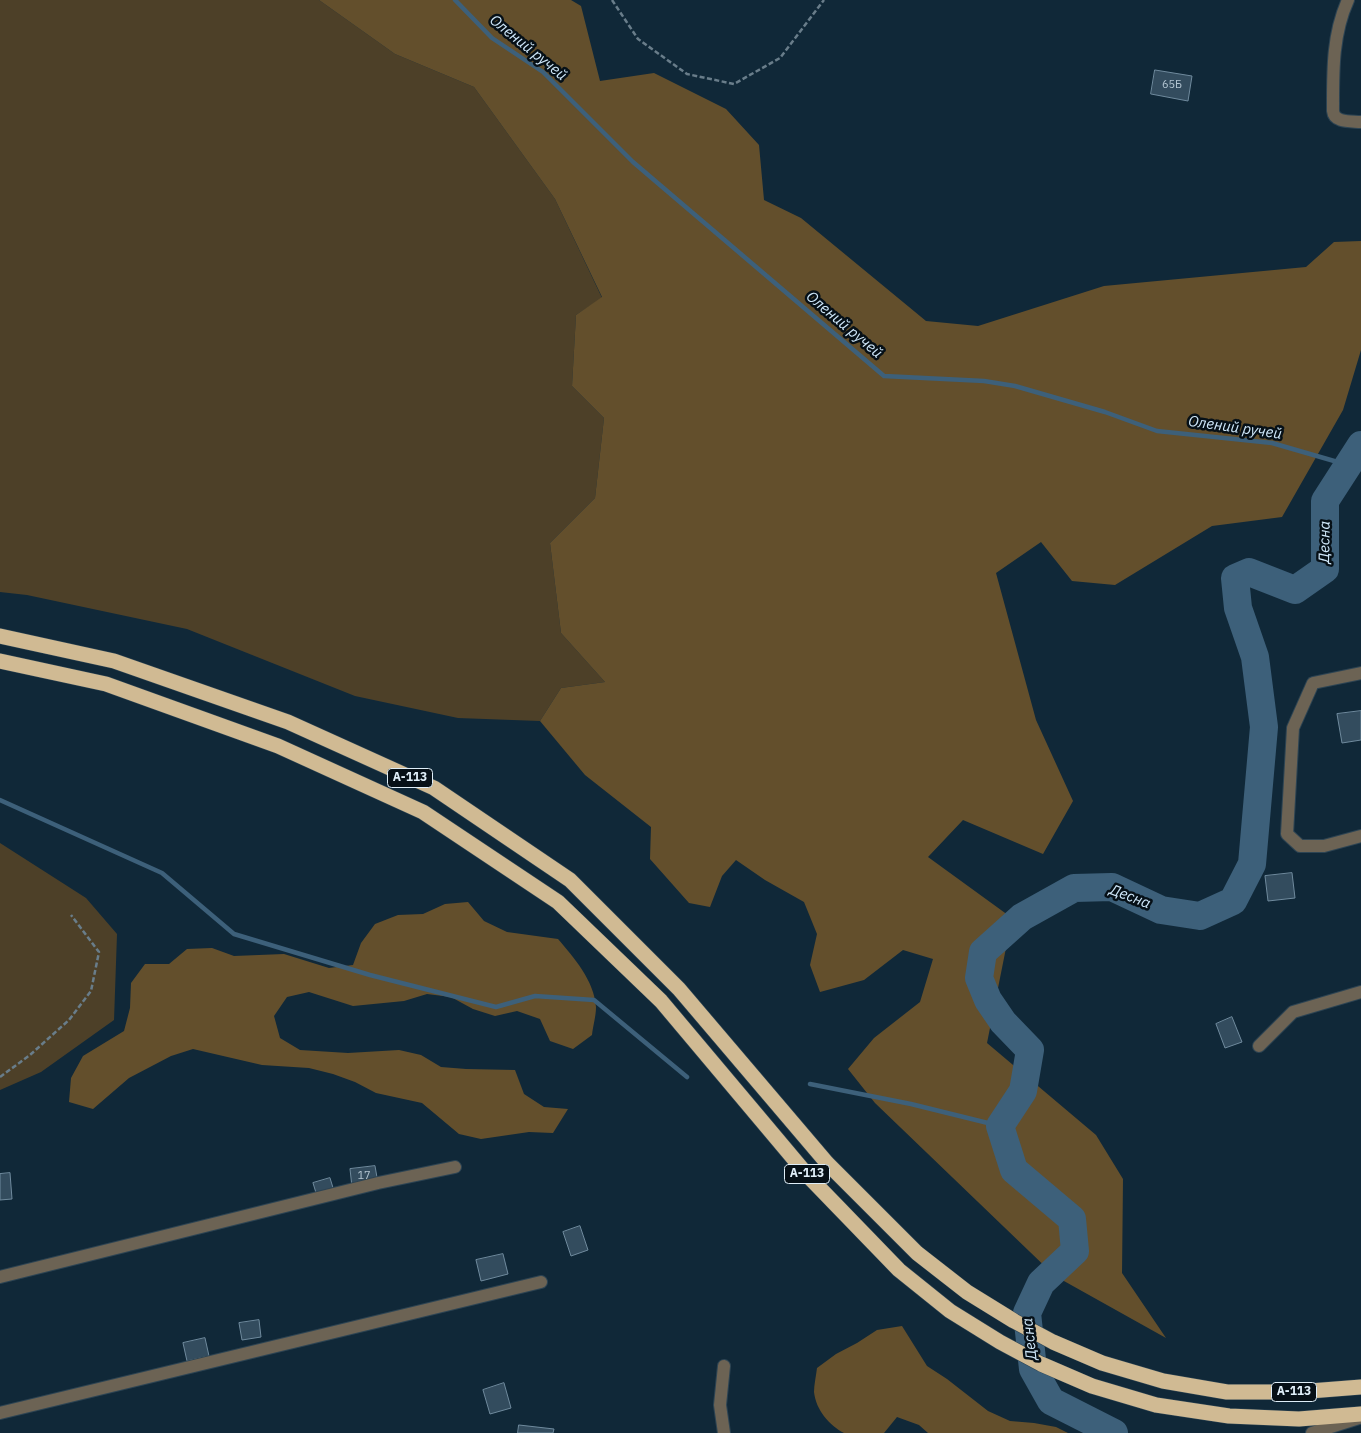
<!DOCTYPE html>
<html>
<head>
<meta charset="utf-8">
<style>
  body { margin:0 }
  canvas { display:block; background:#102838 }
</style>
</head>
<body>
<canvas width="1361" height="1433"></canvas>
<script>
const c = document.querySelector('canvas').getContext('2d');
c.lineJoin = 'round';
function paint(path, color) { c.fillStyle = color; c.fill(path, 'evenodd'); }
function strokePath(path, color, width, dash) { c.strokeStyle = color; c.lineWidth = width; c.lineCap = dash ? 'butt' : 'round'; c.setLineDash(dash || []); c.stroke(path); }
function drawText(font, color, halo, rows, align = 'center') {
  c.font = font + ' "IBM Plex Sans",sans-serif'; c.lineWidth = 5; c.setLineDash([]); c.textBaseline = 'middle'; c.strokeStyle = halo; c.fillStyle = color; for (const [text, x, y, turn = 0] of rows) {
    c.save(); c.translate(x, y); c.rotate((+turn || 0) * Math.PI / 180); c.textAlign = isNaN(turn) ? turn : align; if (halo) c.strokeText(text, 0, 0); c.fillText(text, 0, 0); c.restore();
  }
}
const green = new Path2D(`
  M0,0h319l76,54 79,33 81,112 47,99 -26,17 -4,71 32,32 -9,80 -45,45 11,90 44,49 -44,6 -21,33 -82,-3 -103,-22 -168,-67 -160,-34 -27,-3z
  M0,843l86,55 31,36 -3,86 -73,52 -41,18z`);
const forest = new Path2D(`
  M319,0h252l10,6 19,75 54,-8 72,36 33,36 5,55 37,18 125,103 52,5 126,-40 202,-19 28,-25 27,-1v109l-18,60 -61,107 -70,9 -97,59 -43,-4 -31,-39 -45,31 40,147 37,81 -30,53 -80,-34 -35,37 84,61 -25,125 109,92 27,44 -1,94 44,65 -111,-62 -180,-173 -27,-34 26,-31 46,-36 13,-43 -30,-9 -39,30 -44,12 -10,-27 7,-31 -13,-32 -39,-22 -29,-20 -14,16 -12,31 -21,-4 -39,-44 1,-32 -66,-52 -45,-54 21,-33 44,-6 -44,-49 -11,-90 45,-45 9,-80 -32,-32 4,-71 26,-18 -47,-98 -81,-112 -79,-33z
  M468,902l16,19 23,11 51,7c16,19 36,41 38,68 0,9 -3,19 -4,28l-19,14 -23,-8 -10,-22 -23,-8 -22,5 -22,-7 -22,-12 -24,-3 -23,7 -51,5 -44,-14 -22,5 -13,19 6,22 20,12 48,3 51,-3 22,5 20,12 25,2 49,1 9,24 20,13 24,2 -15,24 -24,-1 -48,7 -22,-5 -37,-31 -46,-10 -21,-11 -22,-8 -24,-6 -47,-3 -69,-16 -22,7 -42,22 -36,31 -24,-7 2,-24 12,-22 41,-25 6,-23 1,-25 14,-19h24l18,-15 25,-1 22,8 50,-2 45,14 24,-3 8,-22 14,-19 23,-9 25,-1 22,-10z
  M902,1326l25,40 20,13 41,32 22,10 24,2 22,4 12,6h-140l-9,-8 -22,-8 -13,16h-40c-15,-8 -28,-23 -30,-41 0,-7 2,-16 3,-24l19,-14 21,-11 20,-13z`);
const stream = new Path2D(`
  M455,0l37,38 51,34 90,90 251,214 100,5 31,5 90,26 52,19 115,12 76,22
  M0,800l162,73 72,61 136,41 126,32 39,-11 59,4 93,77
  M810,1084l101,20 89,22`);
const river = new Path2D(`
  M1114,1433l-63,-32 -18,-32 -6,-56 14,-30 34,-32 -3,-32 -58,-49 -14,-44 23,-35 7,-41 -27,-28 -15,-22 -9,-22 4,-26 39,-35 52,-29 38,-1 49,23 39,6 33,-15 19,-37 12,-137 -9,-70 -17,-49 -3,-30 14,-6 46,18 30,-21v-68l36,-56`);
const building = new Path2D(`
  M1155,70l37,6 -4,25 -37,-7z
  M1361,711v29l-19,3 -5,-29z
  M1292,873l3,25 -27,3 -3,-25z
  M1232,1017l10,25 -17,6 -9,-24z
  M375,1166l3,17 -26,4 -2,-18z
  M10,1173l2,26 -12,1v-26z
  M330,1178l4,13 -17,5 -4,-13z
  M580,1226l8,24 -17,6 -8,-24z
  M503,1254l5,20 -27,7 -5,-21z
  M259,1320l2,17 -19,3 -3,-17z
  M205,1338l4,18 -22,5 -4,-18z
  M504,1383l7,25 -21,6 -7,-24z
  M519,1425l35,4 -1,4h-35z`);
const path = new Path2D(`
  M612,0l26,39 49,35 47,10 46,-26 44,-58
  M0,1077l30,-22 39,-35 22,-29 8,-39 -28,-37`);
const minor = new Path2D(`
  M1348,0c-16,35 -15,73 -15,111 1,12 18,10 28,11
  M1361,673l-48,10 -20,45 -6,106 13,12h24l37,-10
  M1259,1046l34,-34 68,-20
  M0,1277l378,-94 77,-16
  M724,1366l-4,39 4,28
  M0,1413l541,-131
  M1312,1433l47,-15`);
const highway = new Path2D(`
  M0,636l114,25 174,61 146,66 136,92 109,109 148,174 90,90 50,39 47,29 39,21 49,21 61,18 64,11h70l64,-5
  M0,661l106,23 172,62 145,66 135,90 103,99 148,176 90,93 51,41 50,31 41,22 51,22 64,19 73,11 70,3 62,-5`);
const numberNames = [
  ["65Б",1172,85],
  ["17",364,1176]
];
const shields = [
  [410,778,45],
  [807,1174,45],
  [1294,1392,45]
];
const shieldNames = [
  ["А-113",410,778],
  ["А-113",807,1174],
  ["А-113",1294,1392]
];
const waterNames = [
  ["Олений ручей",528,48,39],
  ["Олений ручей",844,325,40],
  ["Олений ручей",1235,428,8],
  ["Десна",1325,542,-89],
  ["Десна",1130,897,21],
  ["Десна",1030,1339,-96]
];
paint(green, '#4d4028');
paint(forest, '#634f2c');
strokePath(stream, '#3d607a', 4.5);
strokePath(river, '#3d607a', 28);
paint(building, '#334c5e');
strokePath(building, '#6f8a9d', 1);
strokePath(minor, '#2d4453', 14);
strokePath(highway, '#2d4453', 16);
strokePath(path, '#697d8a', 2.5, [5, 2.5]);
strokePath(minor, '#6c6354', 12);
strokePath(highway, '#d0ba93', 15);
drawText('11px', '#b4c6d2', null, numberNames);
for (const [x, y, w] of shields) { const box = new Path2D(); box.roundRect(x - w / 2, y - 9.5, w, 19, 4); c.fillStyle = '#061017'; c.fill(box); strokePath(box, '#dfeef8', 1); }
drawText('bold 12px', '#dfeef8', null, shieldNames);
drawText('italic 15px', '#d0e8fa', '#061017', waterNames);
</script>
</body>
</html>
